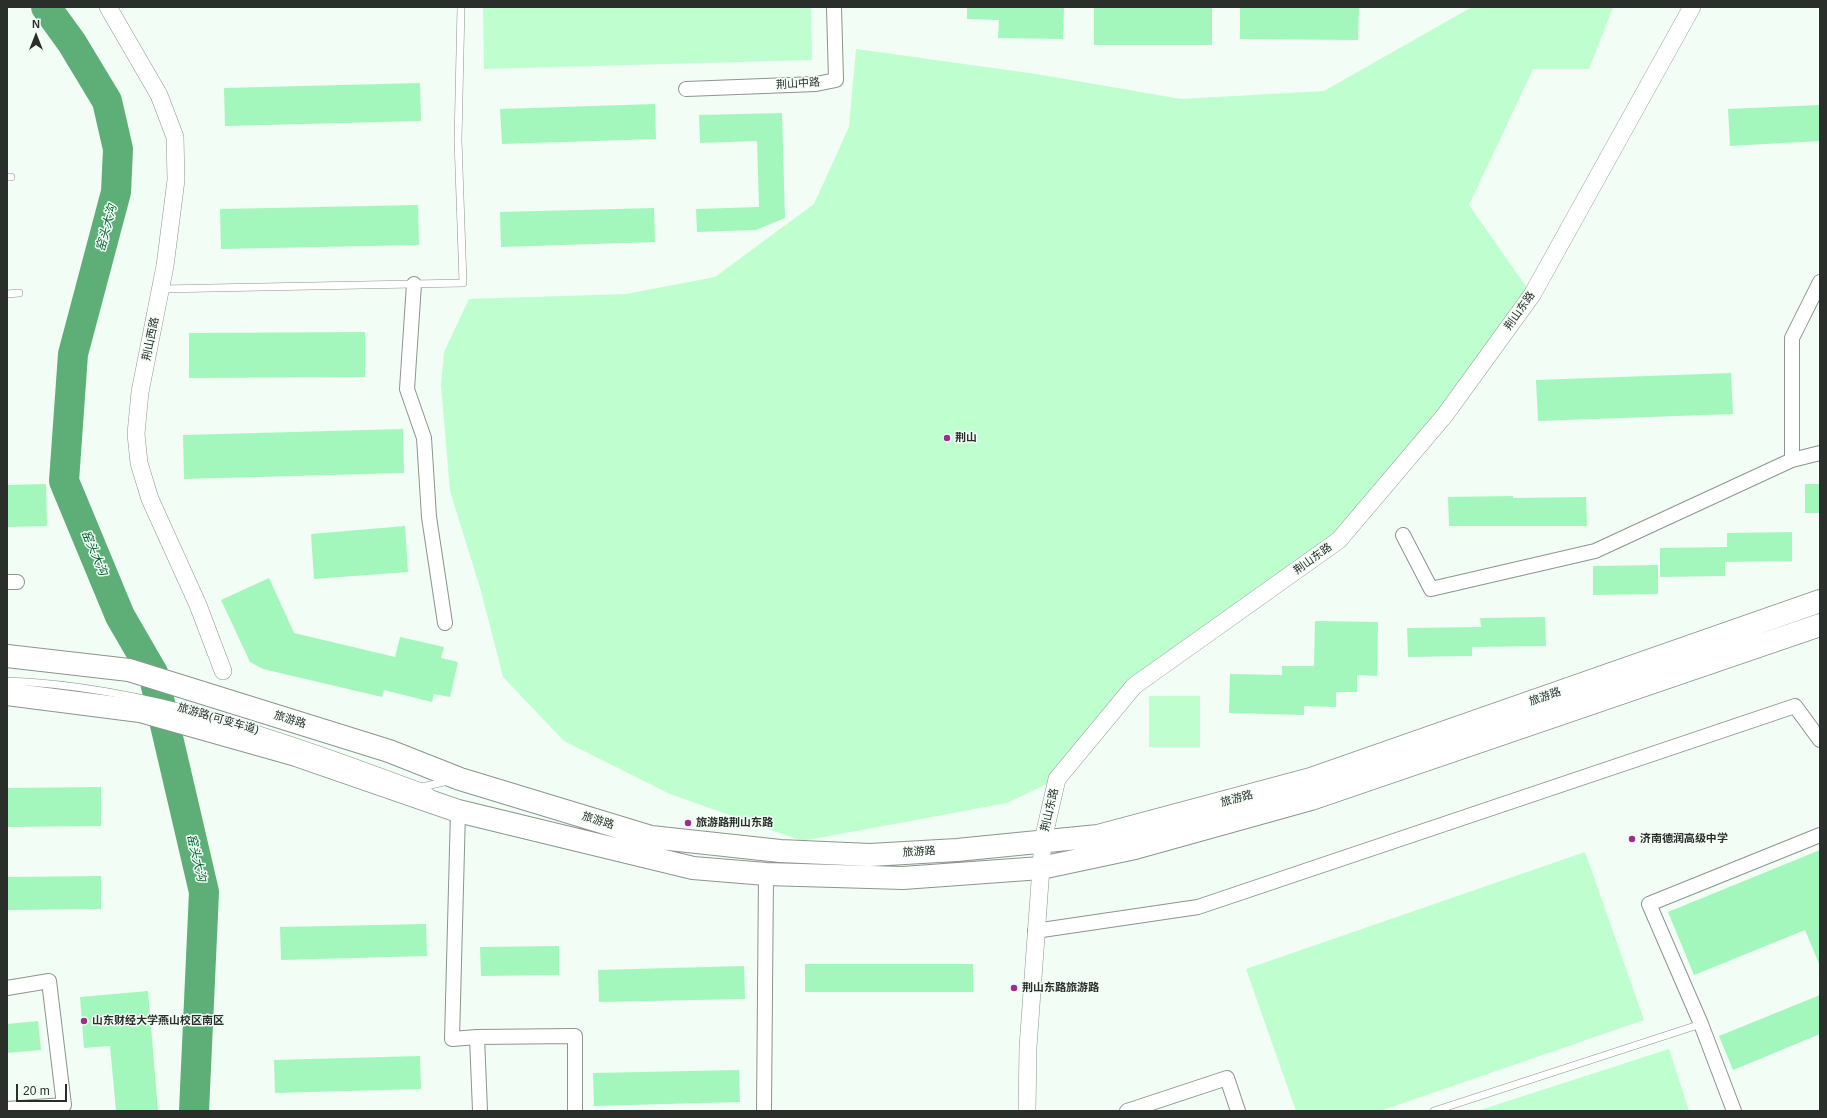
<!DOCTYPE html>
<html>
<head>
<meta charset="utf-8">
<style>
  body { margin:0 }
  #map { position:relative; width:1827px; height:1118px; overflow:hidden; background:#f2fdf5; font-family:Helvetica,sans-serif }
  canvas { display:block }
  .frame { position:absolute; inset:0; border:8px solid #2b2f2c; pointer-events:none }
  .north { position:absolute; left:16px; top:16px; width:40px; height:40px; -webkit-text-stroke:3px #f2fdf5; paint-order:stroke; rotate:0deg; font-size:11px; font-weight:700; line-height:16px; text-align:center; color:#2b2f2c }
  .north::after { content:''; display:block; margin:auto; width:14px; height:18px; background:#2b2f2c; clip-path:polygon(50% 0,100% 100%,50% 72%,0 100%) }
  .scale { position:absolute; left:16px; top:1084px; width:51px; height:18px; box-sizing:border-box; border:2px solid #2b2f2c; border-top:0; padding-left:5px; font-size:12px; line-height:14px; white-space:nowrap; color:#2b2f2c; -webkit-text-stroke:3px #f2fdf5; paint-order:stroke }
</style>
</head>
<body>
<div id="map">
<canvas width="1827" height="1118"></canvas>
<div class="frame"></div>
<div class="north">N</div>
<div class="scale">20 m</div>
</div>
<script>
const c = document.querySelector('canvas').getContext('2d');
c.lineJoin = 'round';
function paint(path, color) { c.fillStyle = color; c.fill(path, 'evenodd'); }
function strokePath(path, color, width, dash) { c.strokeStyle = color; c.lineWidth = width; c.lineCap = dash ? 'butt' : 'round'; c.setLineDash(dash || []); c.stroke(path); }
function drawText(font, color, halo, rows, align = 'center') {
  c.font = font + ' Helvetica,"Noto Sans SC",sans-serif'; c.lineWidth = 3; c.setLineDash([]); c.textBaseline = 'middle'; c.strokeStyle = halo; c.fillStyle = color; for (const [text, x, y, turn = 0] of rows) {
    c.save(); c.translate(x, y); c.rotate((+turn || 0) * Math.PI / 180); c.textAlign = isNaN(turn) ? turn : align; if (halo) c.strokeText(text, 0, 0); c.fillText(text, 0, 0); c.restore();
  }
}
const green = new Path2D(`
  M483,7h328l1,53 -328,9z
  M1472,7h141l-24,62h-56l-64,136 63,90 -193,245 -205,146 -77,93 -50,24 -205,38 -132,-47 -106,-53 -61,-64 -22,-86 -31,-100 -9,-106 3,-33 25,-53 157,-5 89,-17 99,-73 35,-77 7,-78 180,25 145,25 143,-8z
  M1149,696h51v51h-51z
  M1585,852l59,168 -264,91h-84l-50,-142z
  M1669,1049l20,62h-212z`);
const river = new Path2D(`
  M46,7l26,36 35,58 11,48 -2,43 -43,162 -9,127 56,135 33,57 51,219 -10,219`);
const building = new Path2D(`
  M967,7h97l-1,32 -65,-1 1,-18 -32,-1z
  M1094,7h118v38h-118z
  M1240,7h119l-1,33 -118,-1z
  M420,83l1,38 -196,5 -1,-38z
  M655,104l1,35 -154,5 -2,-35z
  M1820,105v36l-90,5 -2,-37z
  M782,113l3,105 -29,12 -59,2 -1,-23 63,-2 -2,-66 -57,2 -1,-28z
  M418,205l1,40 -198,4 -1,-40z
  M654,208l1,34 -154,5 -1,-35z
  M365,332v45l-176,1v-45z
  M1731,373l2,41 -195,7 -2,-41z
  M403,429l1,44 -220,6 -1,-44z
  M46,484l1,42 -40,1v-42z
  M1805,484h15v29h-15z
  M1513,496v2l73,-1 1,29h-138l-1,-29z
  M405,526l3,46 -94,7 -3,-45z
  M1792,532v29l-67,1v14l-65,1v-29l67,-1v-14z
  M1658,565v29l-65,1v-29z
  M269,578l25,55 101,24 5,-20 44,10 -3,11 17,4 -8,35 -16,-3 -2,8 -48,-12 -2,7 -119,-28 -13,-7 -29,-62z
  M1545,617l1,29 -74,1v9l-64,1 -1,-29 74,-1 -1,-9z
  M1315,621l63,1 -1,54 -20,-1v17h-21v15l-32,-1v9l-75,-2 1,-39 52,1v-9h32z
  M101,787v39l-94,1v-39z
  M1820,850v116l-15,-36 -111,45 -26,-63z
  M101,876v33l-94,1v-33z
  M426,924l1,32 -146,4 -1,-33z
  M559,946v29l-78,1 -1,-29z
  M805,964h168v28h-168z
  M744,966l1,33 -146,3 -1,-32z
  M148,991l10,120h-42l-6,-65 -26,2 -4,-51z
  M1820,995v39l-87,36 -14,-34z
  M38,1021l3,29 -34,3v-29z
  M420,1056l1,33 -146,4 -1,-33z
  M739,1070l1,32 -146,4 -1,-33z`);
const service = new Path2D(`
  M7,177h4
  M161,289l302,-6 -5,-143 3,-133
  M7,294l12,-1
  M7,681c142,5 283,57 415,106l8,5
  M422,787l26,-6
  M1434,1111l267,-87`);
const minor = new Path2D(`
  M686,89l130,-5 20,-4 -2,-73
  M414,284l-7,105 17,49 5,79 16,106
  M1792,460v-122l28,-56
  M1403,535l28,54 164,-38 197,-91 28,-7
  M7,582h10
  M458,811l-6,228 25,-2 3,74
  M1035,931l163,-24 597,-201 25,34
  M7,988l42,-7 15,124 -57,4
  M477,1037l98,-1v75
  M764,1111l2,-237
  M1127,1111l100,-33 11,33
  M1734,1111l-33,-87 -52,-120 171,-69`);
const tertiary = new Path2D(`
  M108,7l51,88 16,42 1,43 -11,86 -25,126 -4,42 3,29 11,36 48,106 25,66
  M1027,1111l1,-64 15,-207 14,-61 77,-93 205,-146 106,-125 87,-120 160,-288`);
const primary = new Path2D(`
  M7,656l122,14 260,81 71,28 191,58 129,14 90,4 87,-5 141,-14 213,-57 509,-178
  M7,694l133,17 156,44 162,56 235,57 73,6 137,4 138,-10 94,-20 176,-49 509,-174`);
const markers = [
  [947,438,4,"#9b2f8f"],
  [688,823,4,"#9b2f8f"],
  [1632,839,4,"#9b2f8f"],
  [1014,988,4,"#9b2f8f"],
  [84,1021,4,"#9b2f8f"]
];
const streetNames = [
  ["荆山中路",798,84,-4],
  ["荆山东路",1520,311,-55],
  ["荆山西路",151,339,-78],
  ["荆山东路",1313,559,-36],
  ["旅游路",1545,697,-19],
  ["旅游路(可变车道)",218,719,16],
  ["旅游路",290,720,17],
  ["旅游路",1237,799,-15],
  ["荆山东路",1050,810,-77],
  ["旅游路",598,821,17],
  ["旅游路",919,852,-3]
];
const poiNames = [
  ["荆山",955,438],
  ["旅游路荆山东路",696,823],
  ["济南德润高级中学",1640,839],
  ["荆山东路旅游路",1022,988],
  ["山东财经大学燕山校区南区",92,1021]
];
const waterNames = [
  ["窑头大沟",107,228,-75],
  ["窑头大沟",94,553,67],
  ["窑头大沟",196,858,77]
];
paint(green, '#befecf');
strokePath(river, '#5eae78', 30);
paint(building, '#a4f7bc');
strokePath(service, '#8c958e', 8);
strokePath(minor, '#8c958e', 16);
strokePath(tertiary, '#8c958e', 18);
strokePath(primary, '#8c958e', 24);
strokePath(service, '#fff', 7);
strokePath(minor, '#fff', 14);
strokePath(tertiary, '#fff', 17);
strokePath(primary, '#fff', 22);
for (const [x, y, r, color] of markers) { const dot = new Path2D(); dot.arc(x, y, r, 0, 2 * Math.PI); c.fillStyle = color; c.fill(dot); strokePath(dot, '#f2fdf5', 1.5); }
drawText('11px', '#2b2f2c', '#f2fdf5', streetNames);
drawText('bold 11px', '#2b2f2c', '#f2fdf5', poiNames, 'left');
drawText('italic 12px', '#036734', '#f2fdf5', waterNames);
</script>
</body>
</html>
